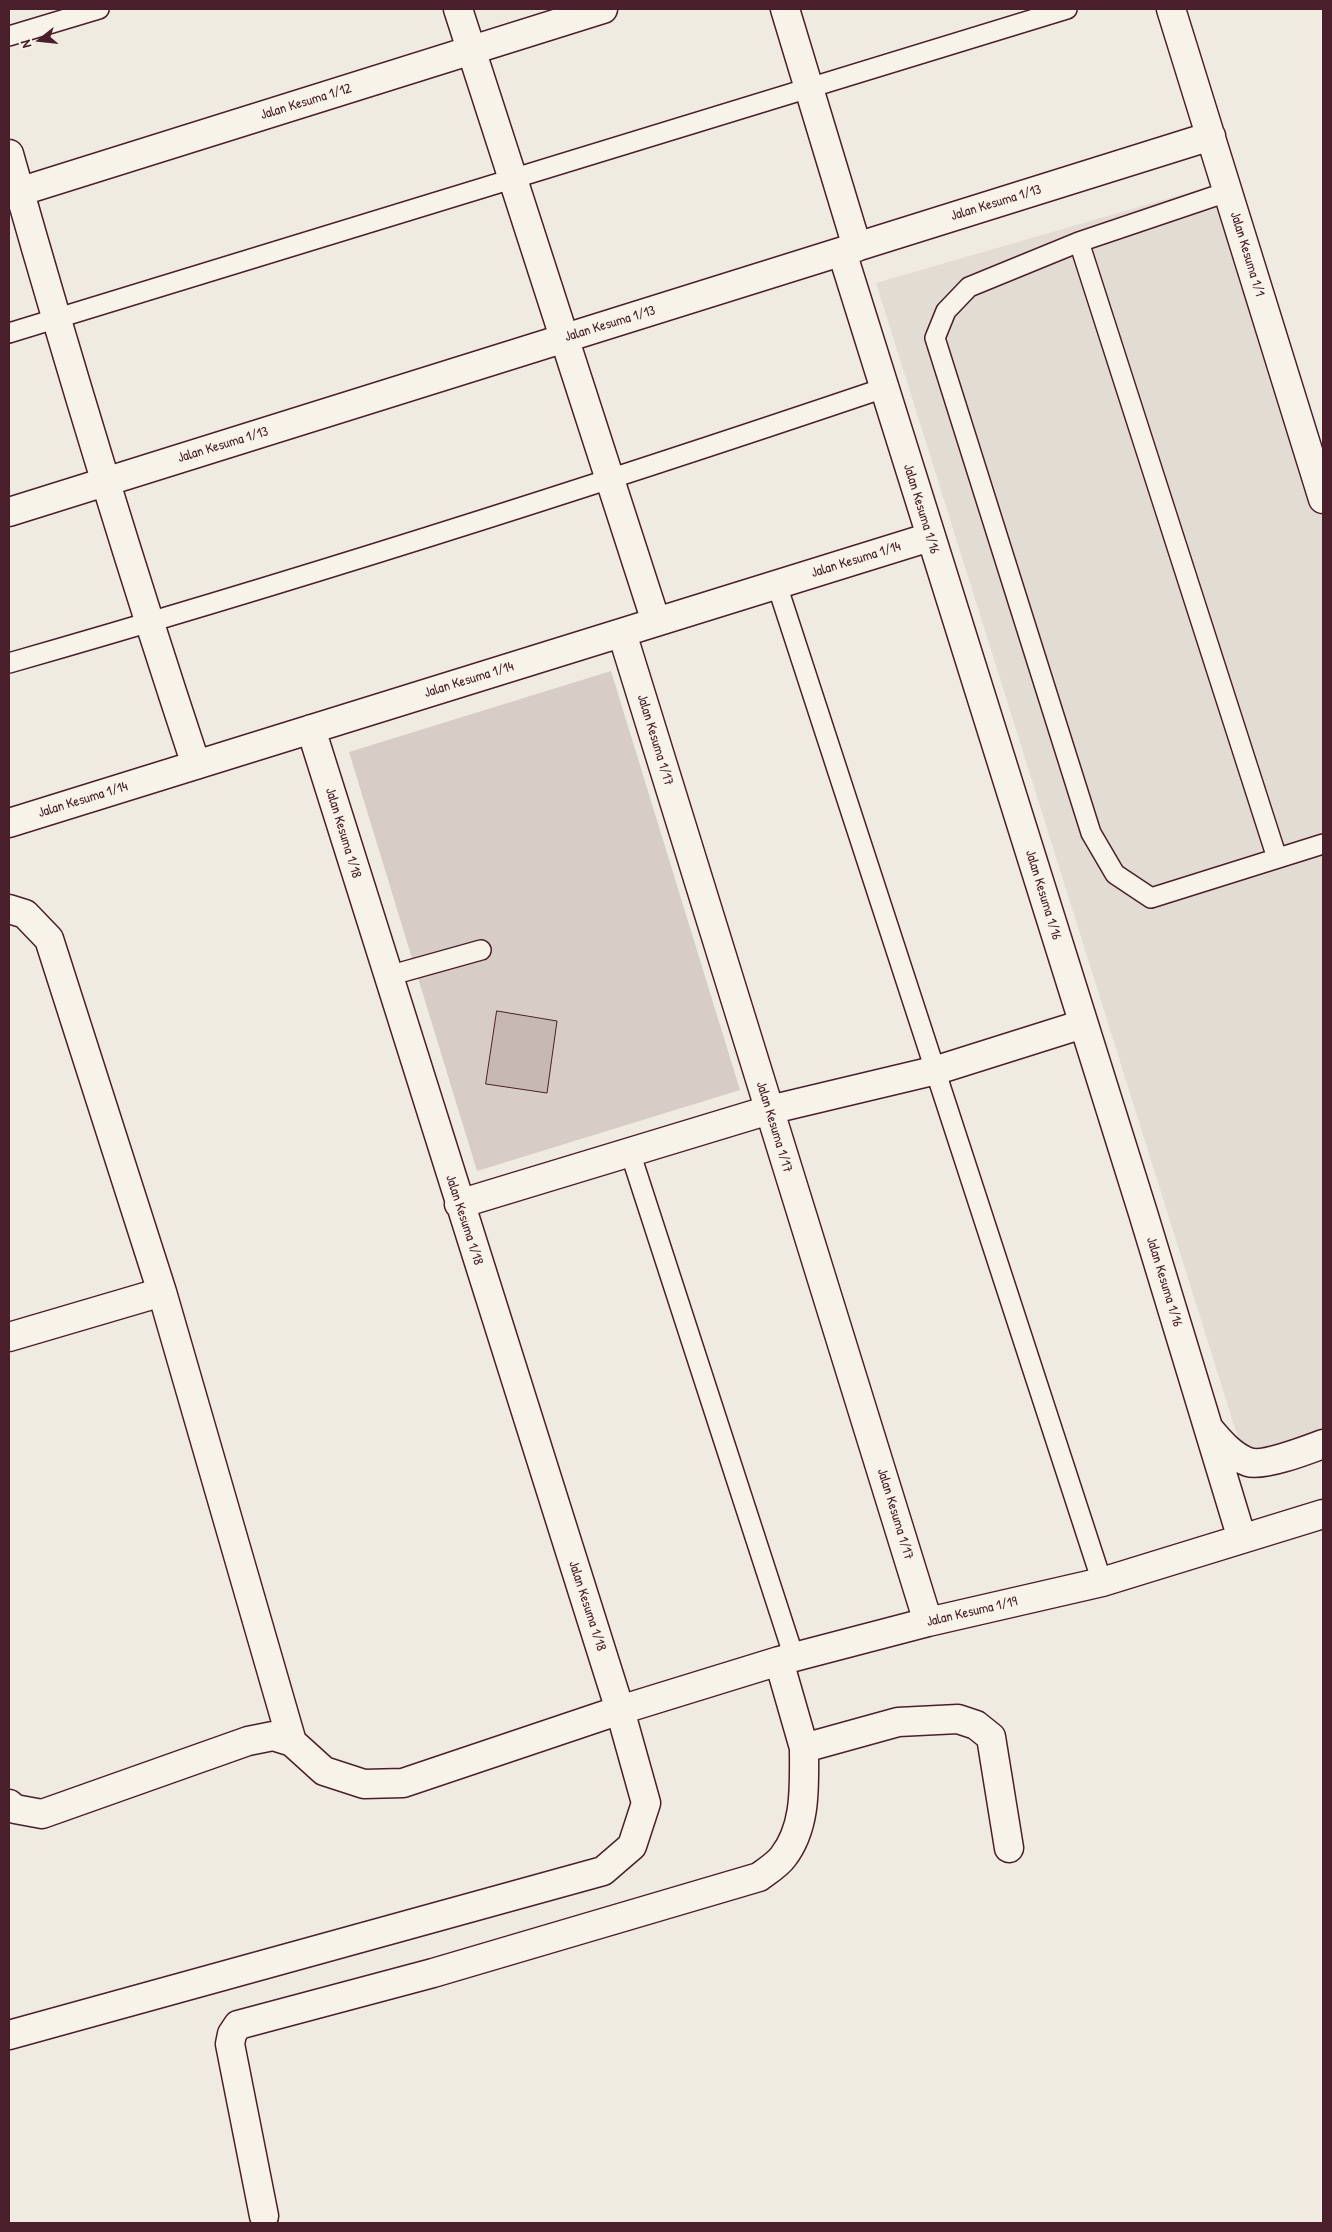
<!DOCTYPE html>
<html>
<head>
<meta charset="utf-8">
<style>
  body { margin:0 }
  #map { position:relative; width:1332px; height:2232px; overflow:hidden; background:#f0ebe0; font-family:"Patrick Hand",sans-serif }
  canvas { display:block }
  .frame { position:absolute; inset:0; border:10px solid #4a1f2b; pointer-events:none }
  .north { position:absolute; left:15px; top:15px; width:50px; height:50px; -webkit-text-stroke:4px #f7f3e8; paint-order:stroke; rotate:254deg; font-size:14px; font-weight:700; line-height:20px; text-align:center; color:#4a1f2b }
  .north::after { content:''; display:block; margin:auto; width:18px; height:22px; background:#4a1f2b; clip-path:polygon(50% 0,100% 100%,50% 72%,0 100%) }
</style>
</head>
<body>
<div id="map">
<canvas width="1332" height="2232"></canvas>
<div class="frame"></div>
<div class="north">N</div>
</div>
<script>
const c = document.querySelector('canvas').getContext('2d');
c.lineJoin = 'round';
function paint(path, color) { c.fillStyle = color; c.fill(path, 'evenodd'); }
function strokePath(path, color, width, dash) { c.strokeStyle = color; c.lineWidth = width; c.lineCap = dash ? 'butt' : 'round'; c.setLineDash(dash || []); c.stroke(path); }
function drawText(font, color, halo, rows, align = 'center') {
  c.font = font + ' "Patrick Hand",sans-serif'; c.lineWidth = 4; c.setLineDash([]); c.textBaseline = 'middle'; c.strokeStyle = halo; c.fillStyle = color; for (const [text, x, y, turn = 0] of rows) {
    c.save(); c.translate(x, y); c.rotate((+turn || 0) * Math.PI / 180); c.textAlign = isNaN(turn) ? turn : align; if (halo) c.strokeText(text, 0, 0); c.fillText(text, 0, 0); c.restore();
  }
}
const built = new Path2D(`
  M1239,178l84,271v984l-79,24 -368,-1174z`);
const green = new Path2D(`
  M611,671l129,419 -263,81 -128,-419z`);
const building = new Path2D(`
  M497,1011l60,10 -10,72 -61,-9z`);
const lane = new Path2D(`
  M9,36l90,-27
  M1227,192l-148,50 -110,45 -23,24 -11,27 156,495 24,41 36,24 172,-54
  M1079,242l198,616
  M9,333l1058,-324
  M777,585l325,997
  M9,663c294,-84 585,-177 875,-275
  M388,976l93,-26
  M630,1152l164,505`);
const street = new Path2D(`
  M458,9l198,613
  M785,9l72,238
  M1171,9l152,490
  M9,154c58,205 120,409 187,611
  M9,195l594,-186
  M842,252l301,961 99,326
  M9,512l1202,-376
  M622,633l306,989
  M9,823l921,-286
  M9,909l16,5 24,25 113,353 130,450
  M459,1204l310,-94 168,-40 146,-46
  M9,1337l153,-45
  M1210,1430c10,12 22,26 38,32 15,5 59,-12 75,-18
  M779,1661l25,87 94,-26 60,-3 18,6 15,12 18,111
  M9,1804l6,5 27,5 206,-73 25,-5 19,6 32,29 40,13 39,-1 217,-73 159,-49 149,-39 174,-40 221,-68
  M9,2035l594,-164 29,-25 14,-43 -26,-93 -309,-981
  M264,2216l-34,-172 2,-10 6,-9 195,-52 326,-96c8,-6 18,-12 24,-20 24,-31 21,-72 21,-109`);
const streetNames = [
  ["Jalan Kesuma 1/12",306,102,-17],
  ["Jalan Kesuma 1/13",996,203,-17],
  ["Jalan Kesuma 1/1",1247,254,73],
  ["Jalan Kesuma 1/13",610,324,-17],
  ["Jalan Kesuma 1/13",223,445,-17],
  ["Jalan Kesuma 1/16",921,509,73],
  ["Jalan Kesuma 1/14",856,560,-17],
  ["Jalan Kesuma 1/14",469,680,-17],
  ["Jalan Kesuma 1/17",655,740,73],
  ["Jalan Kesuma 1/14",83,800,-17],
  ["Jalan Kesuma 1/18",343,833,73],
  ["Jalan Kesuma 1/16",1043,895,73],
  ["Jalan Kesuma 1/17",774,1127,73],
  ["Jalan Kesuma 1/18",464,1220,72],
  ["Jalan Kesuma 1/16",1164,1282,73],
  ["Jalan Kesuma 1/17",895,1514,73],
  ["Jalan Kesuma 1/18",587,1606,72],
  ["Jalan Kesuma 1/19",972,1612,-13]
];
paint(built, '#e3dcd2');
paint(green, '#d8cdc6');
paint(building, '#c6b8b3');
strokePath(building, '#4a1f2b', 1);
strokePath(lane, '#4a1f2b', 22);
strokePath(street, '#4a1f2b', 31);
strokePath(lane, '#f7f3e8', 19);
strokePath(street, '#f7f3e8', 28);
drawText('14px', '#4a1f2b', '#f7f3e8', streetNames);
</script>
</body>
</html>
